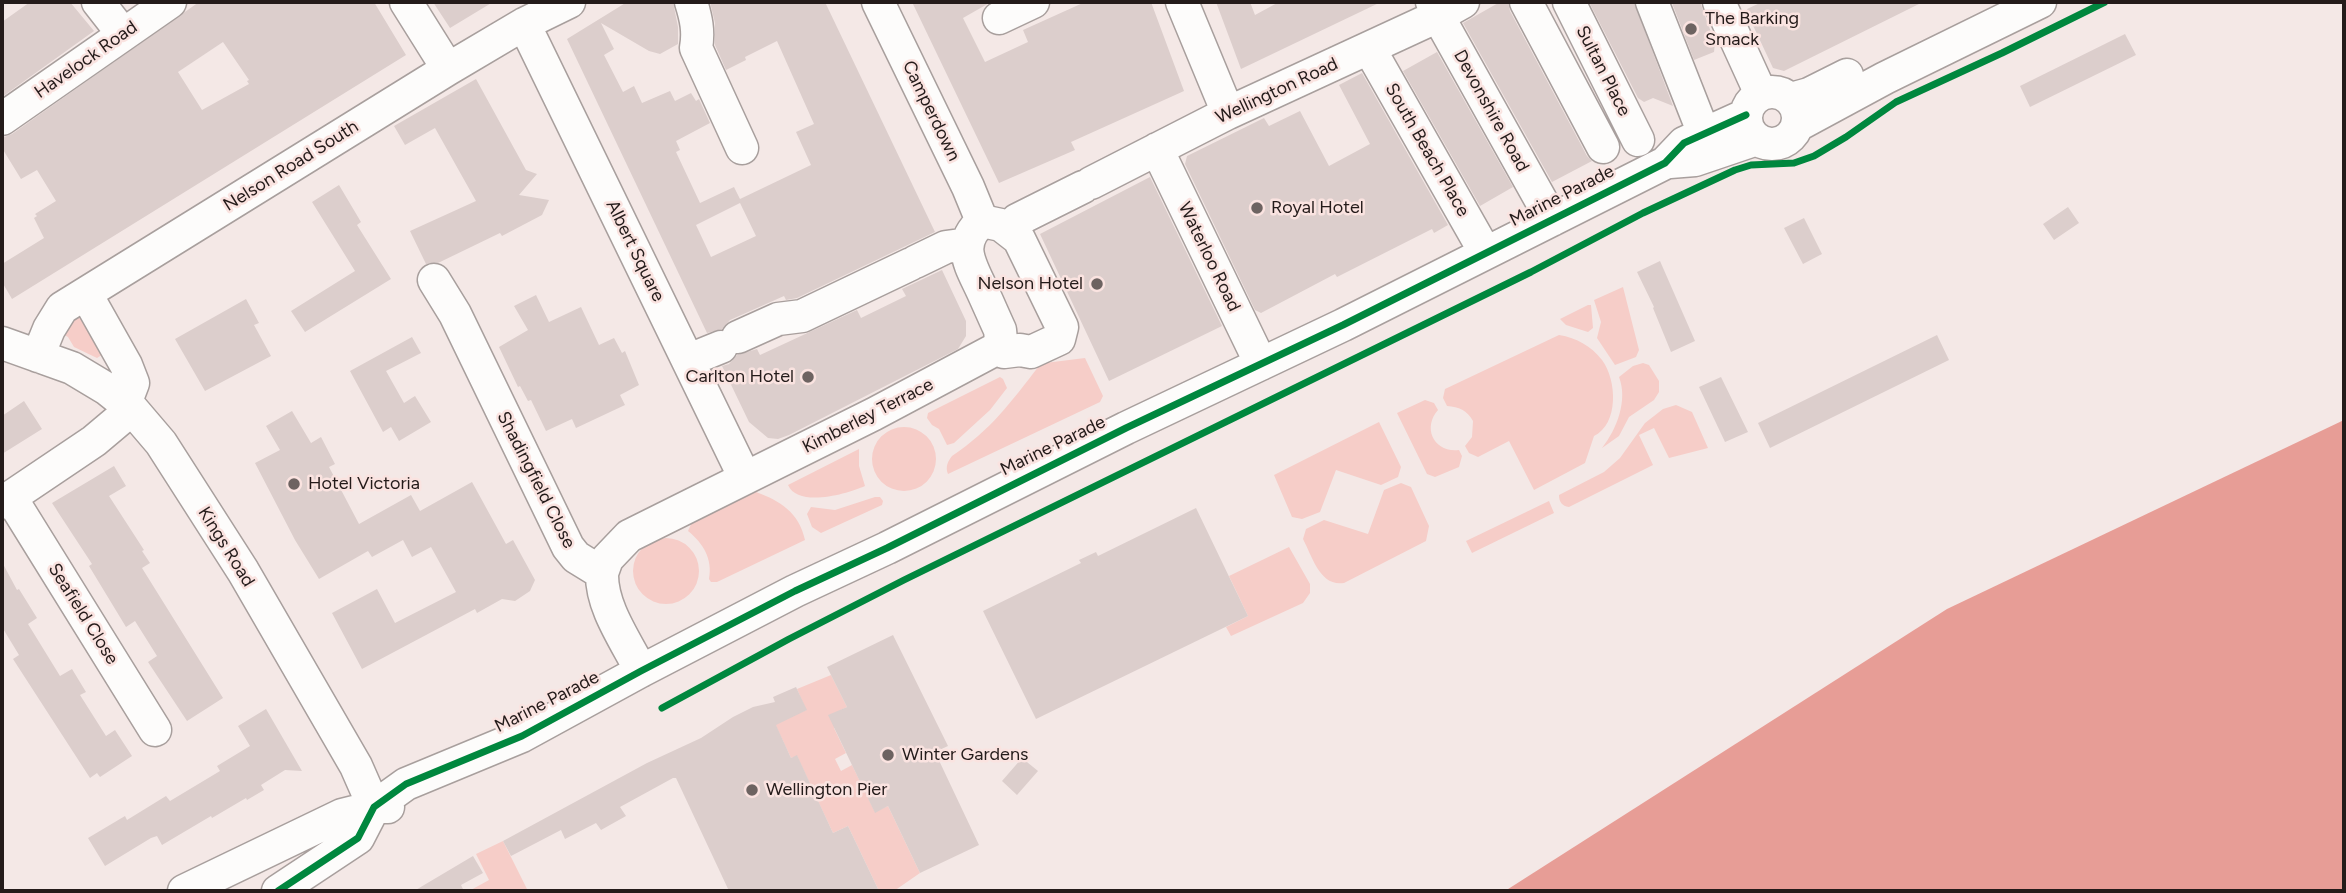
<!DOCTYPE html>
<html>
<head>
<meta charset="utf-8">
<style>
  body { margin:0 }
  #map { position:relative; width:2346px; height:893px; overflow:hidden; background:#f4e8e6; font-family:Figtree,sans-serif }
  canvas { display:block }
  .frame { position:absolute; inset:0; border:4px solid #241b1a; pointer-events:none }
</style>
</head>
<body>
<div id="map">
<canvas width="2346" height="893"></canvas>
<div class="frame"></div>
</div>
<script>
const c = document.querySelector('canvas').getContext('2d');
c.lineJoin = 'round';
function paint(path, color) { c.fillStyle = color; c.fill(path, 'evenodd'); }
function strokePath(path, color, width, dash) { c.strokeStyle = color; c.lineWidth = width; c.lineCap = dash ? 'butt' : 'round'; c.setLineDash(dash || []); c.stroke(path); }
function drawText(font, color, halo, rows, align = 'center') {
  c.font = font + ' Figtree,sans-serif'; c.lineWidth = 5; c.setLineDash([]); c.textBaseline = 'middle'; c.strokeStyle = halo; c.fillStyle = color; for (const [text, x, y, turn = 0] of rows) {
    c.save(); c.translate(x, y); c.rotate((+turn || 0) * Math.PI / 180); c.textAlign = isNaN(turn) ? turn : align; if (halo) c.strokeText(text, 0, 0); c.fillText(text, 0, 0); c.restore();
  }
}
const green = new Path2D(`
  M1623,287l16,63 -3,7 -21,8 -18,-27 4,-16 -7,-22z
  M1588,305h3l2,23 -5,4 -22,-7 -6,-6z
  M80,316l3,2 22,35 -8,5 -23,-11 -6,-10 -5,-3 11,-16z
  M1559,335c18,3 32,11 43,25 15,20 17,64 -8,76l-9,27 -51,27 -25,-49 -31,16 -9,-4 -4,-7 7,-9 1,-16c-6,-11 -14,-14 -26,-15l-4,-8 2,-9z
  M1085,358l18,38 -3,6 -152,72c-3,-7 0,-13 4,-18 40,-27 58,-53 87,-90l6,-3z
  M1643,363l6,2 10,16v11l-5,8 -25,17 -10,19 -17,12c15,-19 26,-48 17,-71l14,-11z
  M1000,377l3,2 4,9 -17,22 -36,33 -7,2 -8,-16 -7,-4 -5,-7 1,-5z
  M1425,400l9,3 4,7c-16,18 -4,43 21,40l3,6 -3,11 -24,10 -8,-3 -30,-61z
  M1676,405l16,7 16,36 -39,10 -15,-30 -15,7 14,30 -84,42c-7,-1 -10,-5 -10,-12l45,-23 16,-14 25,-35 18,-14z
  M1379,422l22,45 -3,10 -17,8 -45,-15 -16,42 -18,7 -10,-2 -18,-42z
  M872 459a32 32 0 1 1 64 0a32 32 0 1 1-64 0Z
  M859,449v17l6,20c-18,8 -67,22 -77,-1z
  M1401,483l10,4 18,39 -3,15 -82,42c-24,4 -32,-27 -41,-44l3,-10 18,-9 44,14 16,-44z
  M756,492c24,9 43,20 49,48l-88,42h-6l-2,-3c4,-20 -6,-36 -21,-48l4,-9z
  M875,497h5l3,4 -1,4 -61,28 -9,-6 -5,-13 4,-7 24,3z
  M1549,501l5,12 -82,40 -6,-12z
  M633 571a33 33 0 1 1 66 0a33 33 0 1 1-66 0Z
  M1289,547l21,37v9l-7,10 -72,33 -5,-9 22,-11 -19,-40z
  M831,675l16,32 -6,3 5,12 -12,6 12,25 -11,6 6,12 11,-6 23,47 13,-6 32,67 -26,18h-15l-31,-65 -15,7 -36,-77 -6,2 -16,-34 31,-14 -9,-21z
  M503,841l25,50h-59l20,-11 -13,-26z`);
const water = new Path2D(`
  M2344,420v471h-839l442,-282z`);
const building = new Path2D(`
  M30,2h40l24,29 -92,66v-75z
  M199,2h175l32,53 -394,244 -10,-17v-18l42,-26 -10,-20 3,-2 -2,-2 21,-13 -19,-31 -16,9 -19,-31v-10l10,-4zM223,42l26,38 -2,1 2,3 -47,26 -24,-38z
  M433,2h60l-43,26z
  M627,2h46l5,25v17l-18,10 -11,-3 -48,-28 13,26 -10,6 19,37 11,-6 8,17 28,-12 5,10 16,-8 5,8 3,-2 11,24 -34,18 4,9 -4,2 24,51 34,-16 6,12 71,-34 -15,-33 18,-8 -37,-83 -32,16 1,3 -20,10 -11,-25v-22l-5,-21h115l110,230 -138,66 -11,2 -2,-4 -54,24 -8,9 -15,4 -140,-294zM740,203l16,33 -45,21 -15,-32z
  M912,2h79l-28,16 22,44 43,-20 -5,-12 62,-28h66l33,89 -113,51 4,8 -76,33z
  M1216,2h34l5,13 24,-13h102l-140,67z
  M1500,2h8l2,9 77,145 5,5 -40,21 -89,-159z
  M1589,2h45l39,104 -20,-8 -9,4 -6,-4z
  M1676,2h24l15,41 -1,9 -20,8 -22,-57z
  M1762,2h161l-139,69 -11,-3 -24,-51 -2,-8z
  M2125,34l11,21 -106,52 -10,-21z
  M1437,52l76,135 -33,19 -77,-135z
  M1362,73l86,152 -14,8 -2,-4 -95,48 -2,-3 -74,39 -6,-3 -70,-146 2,-8 77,-38 5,8 31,-15 29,55 41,-22 -31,-59z
  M476,79l50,91 11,4 -18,21 30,5 -7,15 -40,21 -2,-3 -62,30 -12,1 -16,-33 66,-30 -41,-73 -30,17 -11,-19z
  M1150,177l72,149 -113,55 -69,-147z
  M339,185l22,37 -4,3 34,54 -86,53 -14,-21 64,-40 -43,-69z
  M2068,207l11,16 -25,17 -11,-16z
  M1804,218l18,36 -19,10 -19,-36z
  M1660,261l35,80 -24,11 -18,-44 1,-1 -17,-35z
  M942,270l24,51v15l-8,13 -169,86 -11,4 -10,-1 -19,-16 -27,-56 7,-2 8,-9 20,-6 3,6 97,-45 4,8 45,-22 -4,-7z
  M536,295l13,27 32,-15 18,38 15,-7 8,15 3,-2 14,34 -19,10 5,10 -49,23 -4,-9 -26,12 -15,-31 -3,1 -8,-15 -2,1 -19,-40 29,-17 -14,-24z
  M246,299l13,24 -5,2 17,31 -66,35 -30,-52z
  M1937,335l12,25 -179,88 -12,-25z
  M412,337l9,16 -35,18 18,32 11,-7 16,26 -32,19 -8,-14 -8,5 -33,-61z
  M1721,377l27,55 -23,10 -26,-55z
  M24,401l18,28 -40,25v-38z
  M292,411l19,32 10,-6 14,27 -6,3 30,57 52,-29 9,16 52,-29 34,62 7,-4 22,40 -5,11 -15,10 -13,-2 -25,14 -2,-4 -113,60 -30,-56 45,-24 18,34 61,-31 -25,-45 -19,10 -9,-17 -31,17 -4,-6 -49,28 -24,-39 -40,-77 25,-13 -14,-24z
  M114,466l12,20 -17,10 35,54 -2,1 8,12 -8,5 81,130 -36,23 -39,-59 9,-6 -22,-35 -9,6 -37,-61 3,-2 -40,-61z
  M1196,508l52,108 -212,103 -53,-108 98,-48 -2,-3 17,-8 2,4z
  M2,562l15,28 2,-1 18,29 -9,6 32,52 12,-7 14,23 -6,3 26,41 9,-6 17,26 -32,21 -3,-4 -7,5 -77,-119 6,-4 -17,-28z
  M893,635l55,111 -13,6 44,93 -59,28 -32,-67 -13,7 -47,-98 19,-8 -20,-40z
  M796,687l11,23 -31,15 15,33 6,-3 36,78 15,-7 31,65h-150l-53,-113h-3l-53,29 6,9 -25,14 -5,-7 -31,16 -4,-9 -50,26 -8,-15 144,-78 54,-25 32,-21 20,-10 22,-5 -2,-5z
  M266,709l36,62 -17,-1 -24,15 3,5 -17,10 -1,-2 -34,20 -1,-2 -49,29 -5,-9 -6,2 -46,28 -17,-28 37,-22 2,4 39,-24 4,5 50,-30 -3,-5 33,-20 -12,-20z
  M1022,758l16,13 -21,24 -15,-14z
  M473,856l10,17 -22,12 3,6h-50z`);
const minor = new Path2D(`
  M98,2l25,32
  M406,2l42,67
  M691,2c5,16 8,29 5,46l46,100
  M878,2l90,185 14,34
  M1182,2l46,111
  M1432,2l6,14 114,204
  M1526,2l77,145
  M1569,2l69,138
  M1652,2l52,132
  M1719,2l42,92
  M999,18l34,-16
  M524,24l221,454
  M1369,48l116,204
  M1746 118a26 26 0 1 1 52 0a26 26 0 1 1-52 0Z
  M1791,99l18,-5 38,-19
  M2,119l168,-117
  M1798,125l87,-47 155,-76
  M1157,149l104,215
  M1670,162l25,-2 62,-21
  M1091,183l137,-70 210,-97 25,-14
  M1008,230l9,-10 66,-33
  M915,262l31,-15 22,-3
  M434,280l21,34 113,233 8,10 26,16c-1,34 24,68 39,98
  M86,294l40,71 7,18 -8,21
  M738,337l40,-18 24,-3 109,-52
  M2,343l70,25 35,21 25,20 29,34 82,128 113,195 18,41
  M38,356l11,-27 13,-21 386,-239 76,-45 45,-22
  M689,360l32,-13
  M11,498l144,232
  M2,503l92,-62 38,-32
  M602,573l5,-14 22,-23 245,-122 122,-65 5,-9 -1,-10c-6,-13 -12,-27 -18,-40 -12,-26 -26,-46 0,-69l19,4 18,14 43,88 -3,12 -28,13 -11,-2 -16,2 -8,-3
  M184,891l158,-76 32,-8h14
  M278,891l80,-53 16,-31 32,-23 116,-48 119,-65 154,-80 92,-43 239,-120 217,-103 322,-162 19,-20 62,-28`);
const cycleway = new Path2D(`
  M662,708l127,-69 115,-59 627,-308 112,-59 92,-43 16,-5 43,-2 20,-7 32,-19 50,-35 106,-49 103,-51
  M278,891l80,-53 16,-31 32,-23 116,-48 119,-65 154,-80 92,-43 239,-120 217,-103 322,-162 19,-20 62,-28`);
const markers = [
  [1691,29,7,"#6d6361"],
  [1257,208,7,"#6d6361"],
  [1097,284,7,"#6d6361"],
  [808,377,7,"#6d6361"],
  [294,484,7,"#6d6361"],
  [888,755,7,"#6d6361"],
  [752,790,7,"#6d6361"]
];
const poiNames = [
  ["The Barking",1705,19],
  ["Smack",1705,40],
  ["Royal Hotel",1271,208],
  ["Nelson Hotel",1083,284,"right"],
  ["Carlton Hotel",794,377,"right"],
  ["Hotel Victoria",308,484],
  ["Winter Gardens",902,755],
  ["Wellington Pier",766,790]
];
const streetNames = [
  ["Havelock Road",86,60,-35],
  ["Sultan Place",1603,71,63],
  ["Wellington Road",1277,91,-25],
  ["Camperdown",931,111,64],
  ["Devonshire Road",1491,111,61],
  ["South Beach Place",1427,150,60],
  ["Nelson Road South",291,166,-32],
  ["Marine Parade",1562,196,-27],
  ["Albert Square",635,251,64],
  ["Waterloo Road",1209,257,64],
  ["Kimberley Terrace",868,416,-27],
  ["Marine Parade",1053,446,-26],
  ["Shadingfield Close",536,480,63],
  ["Kings Road",226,547,58],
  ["Seafield Close",83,614,58],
  ["Marine Parade",547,702,-27]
];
paint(green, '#f6cdc8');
paint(water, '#e79d96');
paint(building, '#dccecc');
strokePath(minor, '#a89f9d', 35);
strokePath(minor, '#fdfcfb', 32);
strokePath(cycleway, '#00873e', 7);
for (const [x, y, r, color] of markers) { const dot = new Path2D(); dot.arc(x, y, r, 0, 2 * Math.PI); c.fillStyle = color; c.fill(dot); strokePath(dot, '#fae3e0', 2.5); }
drawText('18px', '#241b1a', '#fae3e0', poiNames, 'left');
drawText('18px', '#241b1a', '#fae3e0', streetNames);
</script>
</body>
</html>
